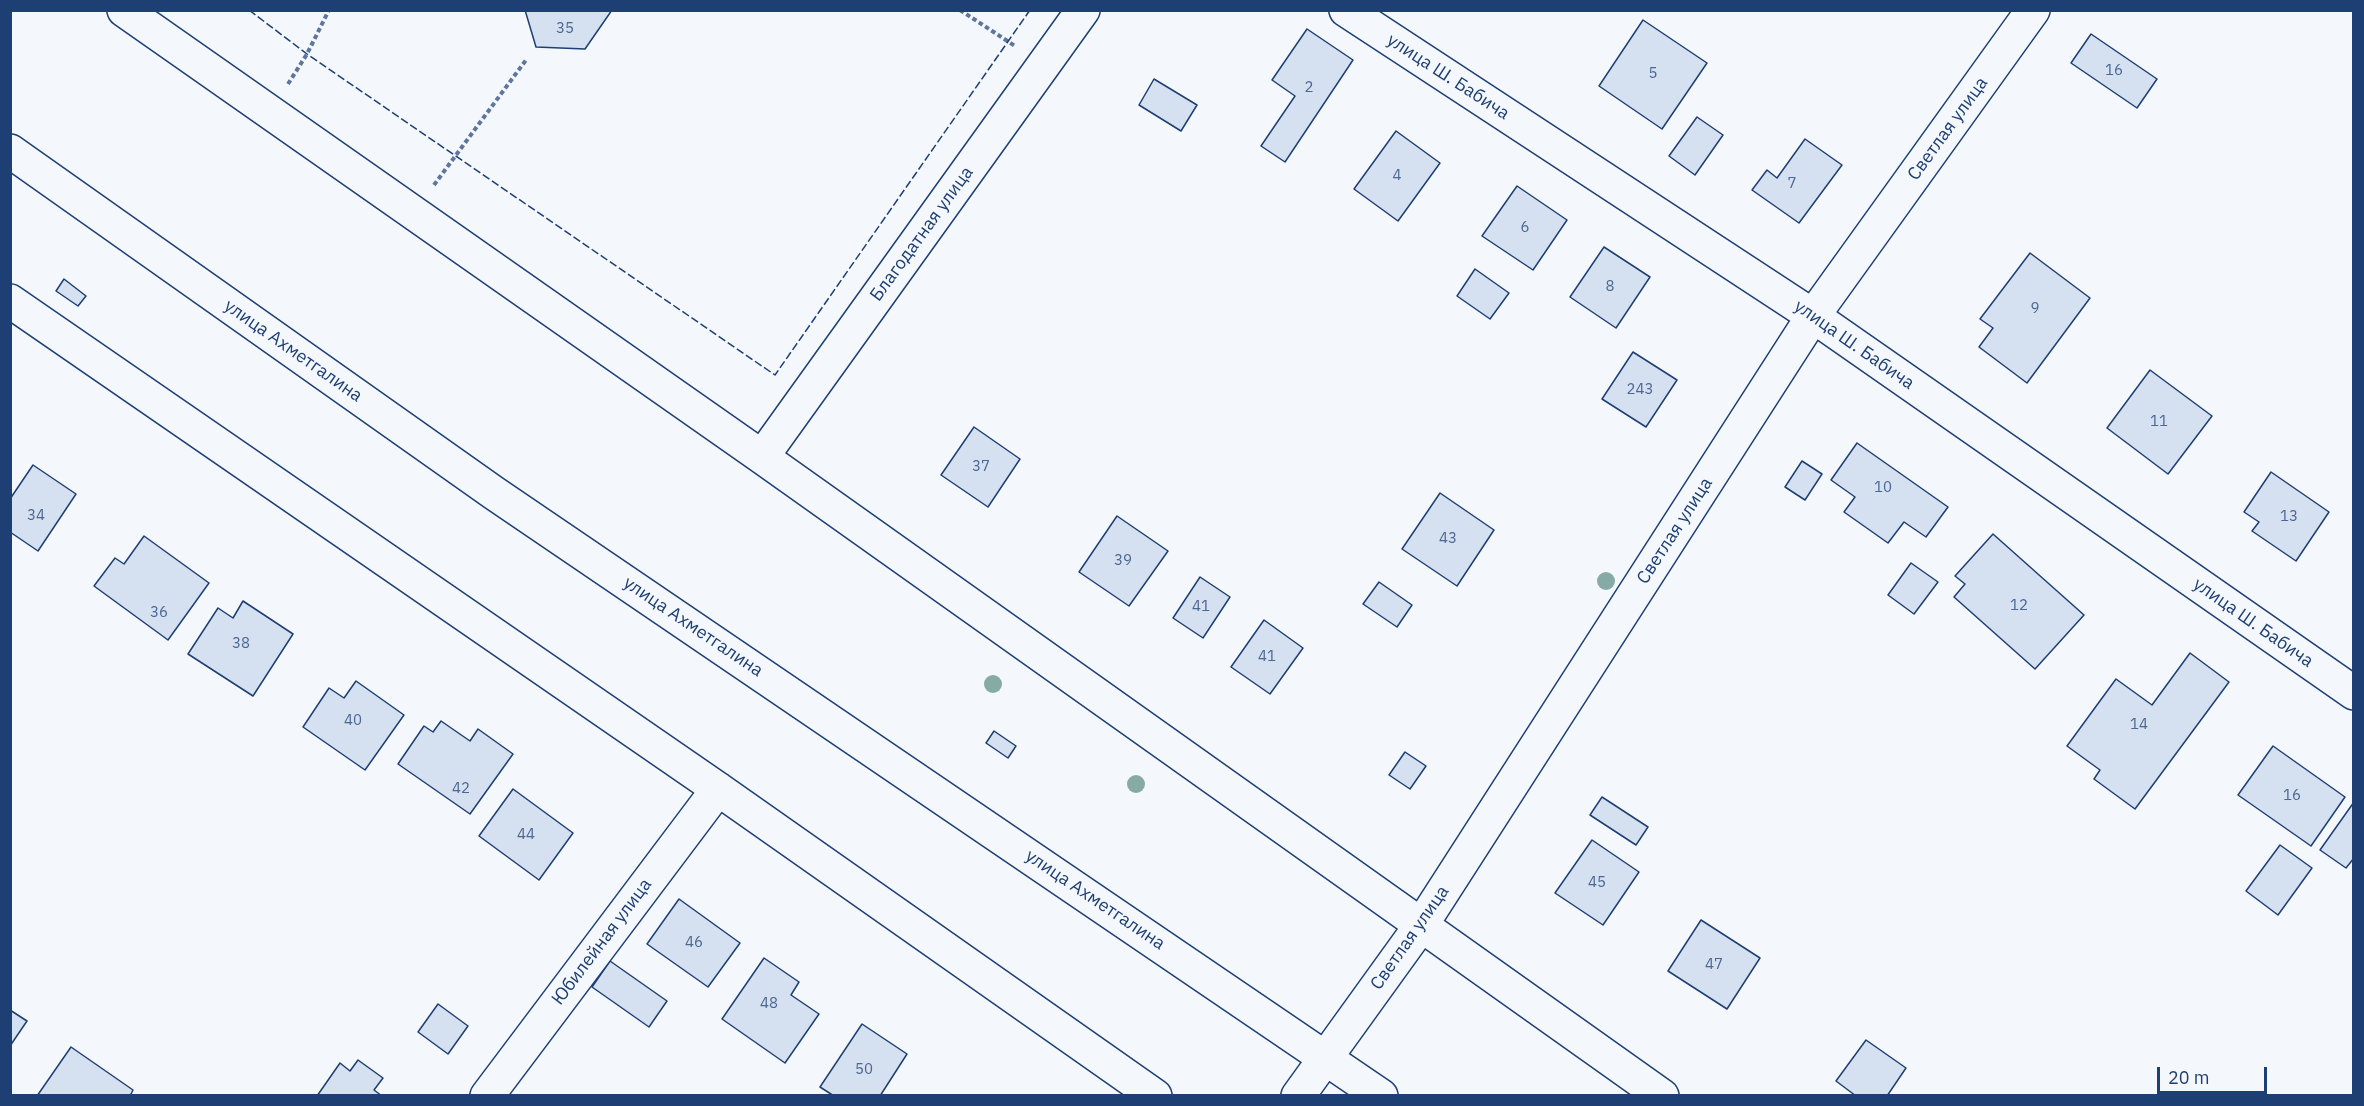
<!DOCTYPE html>
<html>
<head>
<meta charset="utf-8">
<style>
  body { margin:0 }
  #map { position:relative; width:2364px; height:1106px; overflow:hidden; background:#f4f7fb; font-family:"IBM Plex Sans",sans-serif }
  canvas { display:block }
  .frame { position:absolute; inset:0; border:12px solid #1d3f73; pointer-events:none }
  .scale { position:absolute; left:2157px; top:1067px; width:110px; height:27px; box-sizing:border-box; border:3px solid #1d3f73; border-top:0; padding-left:8px; font-size:18px; line-height:21px; white-space:nowrap; color:#1d3f73; -webkit-text-stroke:4px #f4f7fb; paint-order:stroke }
</style>
</head>
<body>
<div id="map">
<canvas width="2364" height="1106"></canvas>
<div class="frame"></div>
<div class="scale">20 m</div>
</div>
<script>
const c = document.querySelector('canvas').getContext('2d');
c.lineJoin = 'round';
function paint(path, color) { c.fillStyle = color; c.fill(path, 'evenodd'); }
function strokePath(path, color, width, dash) { c.strokeStyle = color; c.lineWidth = width; c.lineCap = dash ? 'butt' : 'round'; c.setLineDash(dash || []); c.stroke(path); }
function drawText(font, color, halo, rows, align = 'center') {
  c.font = font + ' "IBM Plex Sans",sans-serif'; c.lineWidth = 4.5; c.setLineDash([]); c.textBaseline = 'middle'; c.strokeStyle = halo; c.fillStyle = color; for (const [text, x, y, turn = 0] of rows) {
    c.save(); c.translate(x, y); c.rotate((+turn || 0) * Math.PI / 180); c.textAlign = isNaN(turn) ? turn : align; if (halo) c.strokeText(text, 0, 0); c.fillText(text, 0, 0); c.restore();
  }
}
const building = new Path2D(`
  M525,10h87l-27,39 -49,-2z
  M1643,20l64,43 -45,66 -63,-43z
  M1307,29l46,31 -68,102 -24,-16 34,-50 -23,-16z
  M2091,34l66,45 -20,29 -66,-45z
  M1154,79l43,26 -16,26 -42,-26z
  M1697,117l26,18 -28,40 -26,-19z
  M1396,131l44,32 -42,58 -44,-32z
  M1805,139l37,26 -43,58 -47,-33 15,-20 10,8z
  M1517,186l50,34 -34,50 -51,-34z
  M1604,247l46,30 -34,51 -46,-31z
  M2030,253l60,45 -63,85 -48,-36 14,-19 -13,-9z
  M1475,269l34,24 -19,26 -33,-23z
  M64,279l22,17 -8,10 -22,-15z
  M1633,352l44,28 -31,47 -44,-28z
  M2150,370l62,46 -44,58 -61,-46z
  M974,427l46,32 -32,48 -47,-32z
  M1857,443l91,64 -22,30 -22,-15 -16,21 -44,-31 11,-15 -24,-17z
  M1802,461l20,13 -17,26 -20,-13z
  M33,465l43,29 -38,57 -28,-19v-33z
  M2271,472l58,40 -33,49 -44,-30 7,-9 -15,-10z
  M1440,493l54,37 -37,56 -55,-37z
  M1117,516l51,35 -39,55 -50,-34z
  M1993,534l91,81 -49,54 -81,-72 11,-13 -10,-8z
  M144,536l65,47 -41,57 -74,-54 21,-28 9,6z
  M1911,563l27,19 -24,32 -26,-19z
  M1200,577l30,20 -27,41 -30,-20z
  M1379,582l33,23 -15,22 -34,-23z
  M243,601l50,33 -40,62 -65,-42 30,-46 15,10z
  M1264,620l39,28 -33,46 -39,-27z
  M2190,653l39,29 -94,127 -41,-30 6,-9 -33,-24 49,-67 36,26z
  M356,681l48,34 -39,55 -62,-43 26,-39 15,10z
  M441,721l29,20 8,-12 35,25 -43,60 -72,-50 26,-38 9,6z
  M994,731l22,15 -8,12 -22,-15z
  M2273,746l72,51 -34,49 -73,-51z
  M1405,752l21,14 -16,23 -21,-14z
  M513,789l60,44 -34,47 -60,-44z
  M1602,797l46,30 -12,18 -46,-30z
  M2354,802v56l-8,10 -26,-18z
  M1592,840l47,32 -36,53 -48,-32z
  M2280,845l32,23 -34,47 -32,-24z
  M679,899l61,44 -32,44 -61,-43z
  M1701,920l59,38 -33,51 -59,-38z
  M764,958l35,24 -8,13 28,19 -34,49 -63,-44z
  M610,961l57,40 -18,26 -57,-40z
  M438,1004l30,22 -20,28 -30,-22z
  M10,1010l17,11 -17,25z
  M862,1024l45,30 -27,42h-46l-14,-9z
  M1866,1040l40,28 -19,28h-31l-20,-15z
  M71,1047l62,43 -3,6h-93z
  M358,1060l25,18 -9,12 8,6h-65l23,-33 10,8z`);
const path = new Path2D(`
  M960,10l55,36
  M288,84l19,-30 22,-44
  M434,185l92,-125`);
const minor = new Path2D(`
  M124,10l638,447 900,639
  M1346,10l467,306 541,377
  M10,301l708,488 437,307
  M762,457l321,-447
  M487,1096l231,-307
  M1298,1096l124,-172 391,-608 220,-306`);
const secondary = new Path2D(`
  M10,151l484,342 887,603`);
const fence = new Path2D(`
  M249,10l58,44 468,321 255,-365`);
const trees = [
  [1606,581],
  [993,684],
  [1136,784]
];
const numberNames = [
  ["35",565,29],
  ["16",2114,71],
  ["5",1653,74],
  ["2",1309,88],
  ["4",1397,176],
  ["7",1792,184],
  ["6",1525,228],
  ["8",1610,287],
  ["9",2035,309],
  ["243",1640,390],
  ["11",2159,422],
  ["37",981,467],
  ["10",1883,488],
  ["34",36,516],
  ["13",2289,517],
  ["43",1448,539],
  ["39",1123,561],
  ["12",2019,606],
  ["41",1201,607],
  ["36",159,613],
  ["38",241,644],
  ["41",1267,657],
  ["40",353,721],
  ["14",2139,725],
  ["42",461,789],
  ["16",2292,796],
  ["44",526,835],
  ["45",1597,883],
  ["46",694,943],
  ["47",1714,965],
  ["48",769,1004],
  ["50",864,1070]
];
const streetNames = [
  ["улица Ш. Бабича",1448,77,33],
  ["Светлая улица",1948,129,-54],
  ["Благодатная улица",922,234,-54],
  ["улица Ш. Бабича",1854,345,35],
  ["улица Ахметгалина",293,351,35],
  ["Светлая улица",1675,531,-57],
  ["улица Ш. Бабича",2253,623,35],
  ["улица Ахметгалина",693,627,34],
  ["улица Ахметгалина",1095,900,34],
  ["Светлая улица",1410,938,-55],
  ["Юбилейная улица",602,942,-53]
];
paint(building, '#d5e0f0');
strokePath(building, '#1d3f73', 1.5);
strokePath(minor, '#1d3f73', 36);
strokePath(secondary, '#1d3f73', 36);
strokePath(path, '#5e769c', 4, [4.5, 3]);
strokePath(minor, '#f4f7fb', 33);
strokePath(secondary, '#f4f7fb', 33);
strokePath(fence, '#1d3f73', 1.5, [8, 3]);
c.fillStyle = '#86aba6';
for (const [x, y] of trees) { c.beginPath(); c.arc(x, y, 9, 0, 2 * Math.PI); c.fill(); }
drawText('15px', '#4b6792', null, numberNames);
drawText('18px', '#1d3f73', '#f4f7fb', streetNames);
</script>
</body>
</html>
